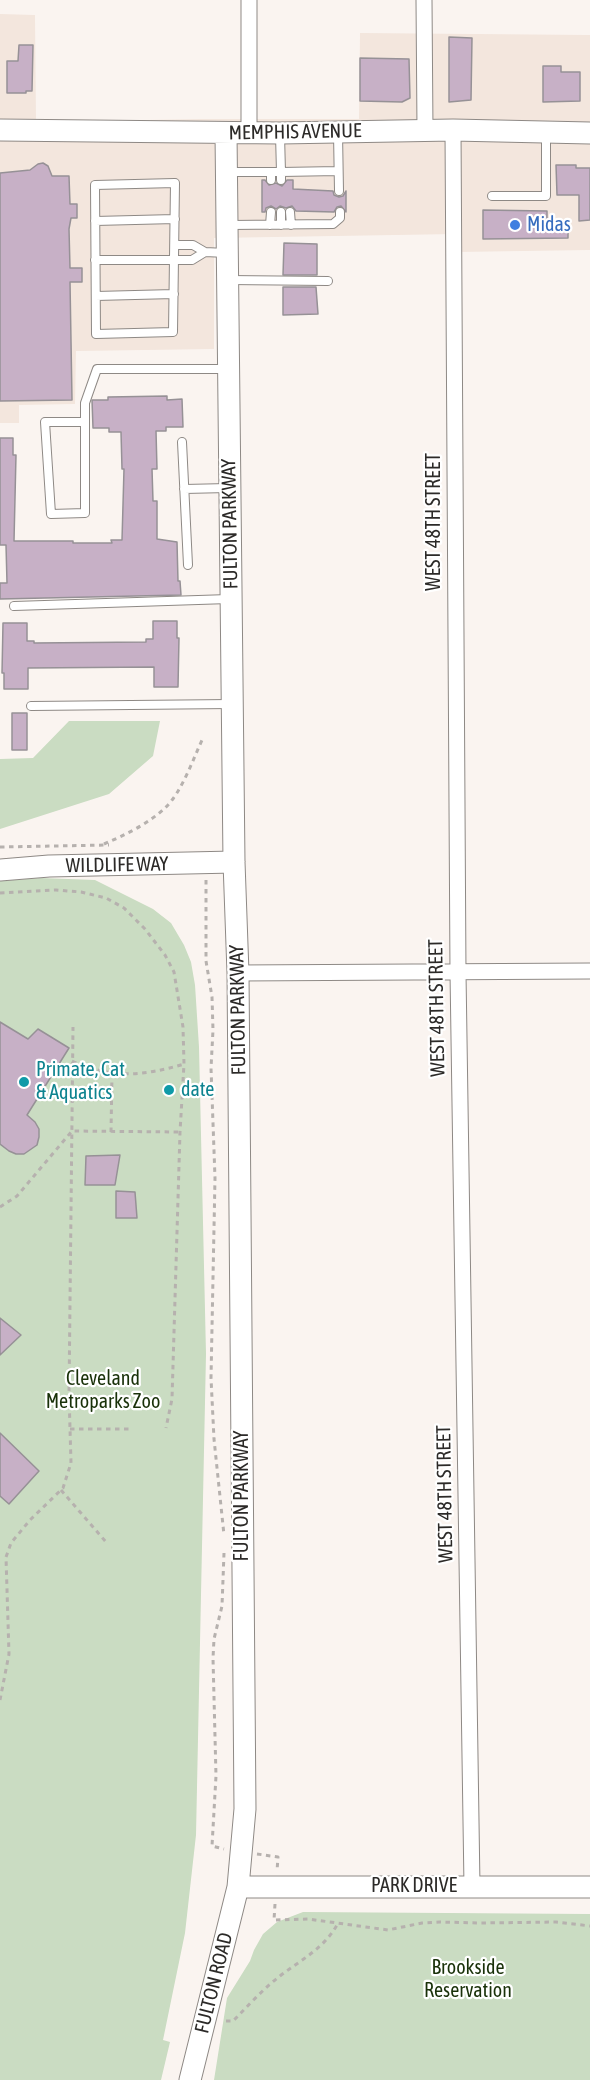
<!DOCTYPE html>
<html>
<head>
<meta charset="utf-8">
<style>
  body { margin:0 }
  canvas { display:block; background:#faf4f0 }
</style>
</head>
<body>
<canvas width="590" height="2080"></canvas>
<script>
const c = document.querySelector('canvas').getContext('2d');
c.lineJoin = 'round';
function paint(path, color) { c.fillStyle = color; c.fill(path, 'evenodd'); }
function strokePath(path, color, width, dash) { c.strokeStyle = color; c.lineWidth = width; c.lineCap = dash ? 'butt' : 'round'; c.setLineDash(dash || []); c.stroke(path); }
function drawText(font, color, halo, rows, align = 'center') {
  c.font = font + ' "Asap Condensed",sans-serif'; c.lineWidth = 4.5; c.setLineDash([]); c.textBaseline = 'middle'; c.strokeStyle = halo; c.fillStyle = color; for (const [text, x, y, turn = 0] of rows) {
    c.save(); c.translate(x, y); c.rotate((+turn || 0) * Math.PI / 180); c.textAlign = isNaN(turn) ? turn : align; if (halo) c.strokeText(text, 0, 0); c.fillText(text, 0, 0); c.restore();
  }
}
const built = new Path2D(`
  M0,14l35,1 1,107 166,-3h157l1,-86 230,2v215l-133,2 -1,-18 -242,4v111l-138,2 -1,53 -56,1v18h-19z`);
const green = new Path2D(`
  M69,721h91l-7,35 -44,38 -109,35v-70l33,-1z
  M41,878l54,2 58,29 18,14 13,22 7,17 4,23 4,62 7,307 -10,481 -11,98 -22,107 7,2 -9,38h-161v-1199z
  M303,1912l287,2v166h-376l13,-82 23,-37 4,-11 9,-16 14,-12z`);
const building = new Path2D(`
  M449,37l23,1 -1,62 -22,2z
  M19,45h14l-1,46h-6v2h-19v-32h11z
  M360,58l49,1 1,39 -8,4 -42,-1z
  M543,66h18v6h19v29l-37,1z
  M43,163l5,3 4,10h17l1,28h7v14h-6l-2,11 1,39h12v14h-12l2,118 -72,1v-228l30,-3 8,-6z
  M556,165h20v3h14v52l-11,1v-26h-22z
  M262,180h3l4,5 7,-2 6,3 5,-6h6v9l40,2 1,4 5,2 4,-1 3,-5v21l-5,-6 -4,1 -3,5 -38,-1 -4,-5 -6,2 -6,-2 -4,3 -5,-3 -5,2 -1,4h-3z
  M483,210l64,1v13h21v14l-85,1z
  M284,243l33,1v31h-34z
  M283,287h33l2,27 -35,1z
  M167,396v4l15,-1 1,28h-17v4h-10l1,38h-5l1,32h4v38l20,3 1,39h2l1,14 -181,4v-16h7l-1,-38h-6v-107h13v17h3l-2,86h59v2h39l-1,-3h11l2,-71h-2l-1,-37h-12v-4h-16l-1,-28h16v-3z
  M153,621h24v17h2l-1,49h-24v-20l-126,1v21h-24v-16h-2l1,-50h24v18h7v2l112,-1v-3h7z
  M12,713h15v37h-15z
  M0,1022l28,17 10,-10 31,19 -42,67 8,7 4,7v8l-2,8 -13,9h-8l-7,-3 -9,-7z
  M120,1155l-5,30h-30l1,-29z
  M116,1191l19,1 2,26h-21z
  M0,1318l21,17 -21,20z
  M0,1433l39,38 -30,33 -9,-8z`);
const path = new Path2D(`
  M104,844c21,-9 44,-20 61,-36 17,-16 28,-49 38,-70
  M0,847l109,-2
  M206,880v81l6,36 1,33 -2,38 4,110 -4,200 3,61 10,96
  M0,893l56,-3 25,2 25,6 18,10 21,21 20,26 9,17 9,55 1,37 -4,68 -8,267 -6,29
  M72,1061c40,18 72,15 112,3
  M111,1132l1,-58
  M0,1207l17,-11 55,-65 108,1
  M70,1429h62
  M61,1490l45,52
  M224,1553l-2,53 -8,33 -1,19 3,118 -4,70 12,3
  M0,1700l9,-46 -3,-97 5,-14 19,-23 33,-32 8,-25 -2,-69 4,-367
  M257,1854l21,3 -1,14
  M275,1904l-1,16 34,-1 80,11 34,-7 18,-1 41,1 75,-1 34,4
  M226,2021h7c15,-15 30,-32 47,-45 22,-17 45,-28 58,-53`);
const lane = new Path2D(`
  M338,133l1,58
  M280,135l1,37 57,-1
  M227,172h44
  M271,180v-8h10v8
  M175,183l-2,149 -77,2 -1,-149z
  M492,196h54v-63
  M281,212v13
  M290,212l1,13
  M95,221l80,-2
  M230,225l103,-1 7,-6v-6
  M270,225l1,-13
  M176,245h17l12,7 21,1
  M95,260h97l13,-8
  M228,280l100,1
  M96,296l78,-2
  M84,422h-39l6,92 34,-1v-110l12,-34h130
  M182,442l6,123
  M184,489l44,-1
  M14,606l215,-7
  M31,706l200,-2`);
const street = new Path2D(`
  M424,0l1,130
  M453,130l5,843 14,913
  M249,133v-133
  M238,973l352,-2`);
const secondary = new Path2D(`
  M0,130l280,3 173,-3 137,3
  M0,870l49,-4 185,-4
  M238,1887h352
  M190,2080l48,-193 7,-78 -7,-836 -4,-111 -8,-729`);
const markers = [
  [515,225,6,"#3f7fe0"],
  [24,1082,6,"#0f9aa8"],
  [169,1090,6,"#0f9aa8"]
];
const streetNames = [
  ["MEMPHIS AVENUE",295,132,-1],
  ["WEST 48TH STREET",434,522,-90],
  ["FULTON PARKWAY",230,524,-91],
  ["WILDLIFE WAY",117,865,-1],
  ["WEST 48TH STREET",437,1008,-91],
  ["FULTON PARKWAY",238,1010,-91],
  ["WEST 48TH STREET",445,1494,-91],
  ["FULTON PARKWAY",242,1496,-90],
  ["PARK DRIVE",414,1886],
  ["FULTON ROAD",214,1983,-76]
];
const shopNames = [
  ["Midas",527,225]
];
const cultureNames = [
  ["Primate, Cat",36,1070],
  ["& Aquatics",36,1093],
  ["date",181,1090]
];
const parkNames = [
  ["Cleveland",103,1379],
  ["Metroparks Zoo",103,1402],
  ["Brookside",468,1968],
  ["Reservation",468,1991]
];
paint(built, '#f3e6dd');
paint(green, '#cadcc2');
paint(building, '#c7b0c6');
strokePath(building, '#969196', 1.5);
strokePath(lane, '#8e8985', 10);
strokePath(street, '#8e8985', 17);
strokePath(secondary, '#8e8985', 23);
strokePath(path, '#b6b1ae', 3, [4.5, 4.5]);
strokePath(lane, '#fff', 8);
strokePath(street, '#fff', 15);
strokePath(secondary, '#fff', 21);
for (const [x, y, r, color] of markers) { const dot = new Path2D(); dot.arc(x, y, r, 0, 2 * Math.PI); c.fillStyle = color; c.fill(dot); strokePath(dot, '#fff', 2); }
drawText('20px', '#2c2a28', '#fff', streetNames);
drawText('20px', '#366cbe', '#fff', shopNames, 'left');
drawText('20px', '#0d838f', '#fff', cultureNames, 'left');
drawText('20px', '#193109', '#fff', parkNames);
</script>
</body>
</html>
